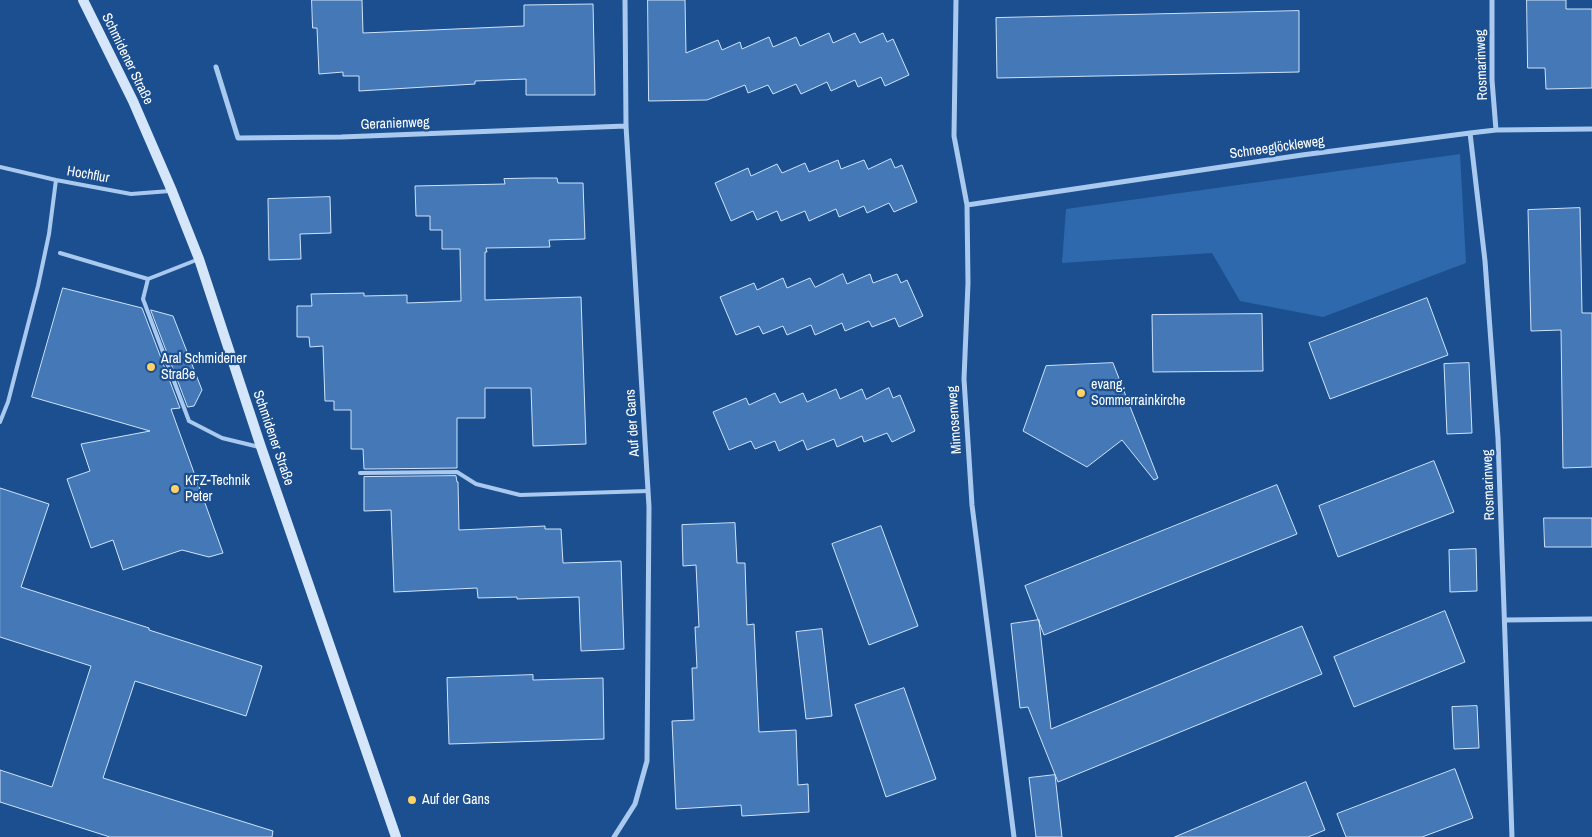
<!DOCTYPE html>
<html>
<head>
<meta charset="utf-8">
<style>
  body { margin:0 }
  canvas { display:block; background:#1b4f8f }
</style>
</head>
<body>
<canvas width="1592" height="837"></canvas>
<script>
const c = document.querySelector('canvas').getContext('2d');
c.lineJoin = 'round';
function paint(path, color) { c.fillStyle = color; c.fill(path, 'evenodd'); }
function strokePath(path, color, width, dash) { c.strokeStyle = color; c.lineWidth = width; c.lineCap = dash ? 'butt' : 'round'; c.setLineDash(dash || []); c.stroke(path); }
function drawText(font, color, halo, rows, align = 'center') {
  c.font = font + ' "Archivo Narrow",sans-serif'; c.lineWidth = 4.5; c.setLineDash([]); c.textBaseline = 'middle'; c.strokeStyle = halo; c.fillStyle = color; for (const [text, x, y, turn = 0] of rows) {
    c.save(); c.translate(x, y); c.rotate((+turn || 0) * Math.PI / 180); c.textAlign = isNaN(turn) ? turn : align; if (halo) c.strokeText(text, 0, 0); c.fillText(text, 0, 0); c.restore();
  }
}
const green = new Path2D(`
  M1460,154l6,109 -143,54 -83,-16 -28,-48 -150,10 4,-54z`);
const building = new Path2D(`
  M312,0h50l1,33 161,-7v-21l69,-1 2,91h-69v-16l-51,2v3l-116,7v-15h-16v-4l-24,2 -2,-46h-4z
  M648,0h37l1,53 32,-13 4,10 18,-8 2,7 27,-12 4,10 23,-10 4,9 29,-13 4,10 22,-10 5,10 23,-10 4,9 6,-3 16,36 -24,11 -4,-9 -23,10 -3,-7 -24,11 -4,-9 -26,12 -5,-10 -23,10 -5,-9 -20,8 -3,-8 -38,15 -58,1z
  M1527,0h39v9h26v79l-46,1 -1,-21h-17z
  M1299,11v61l-302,6 -1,-60z
  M891,159l4,9 7,-3 15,37 -23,10 -5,-9 -22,10 -3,-7 -25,11 -3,-8 -27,12 -4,-10 -24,10 -4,-10 -20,9 -4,-9 -22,10 -16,-38 33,-15 3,8 26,-12 5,9 23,-10 4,9 29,-12 3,9 23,-9 4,9z
  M533,178h24l1,5h25l2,56 -36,1 1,7 -64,1 1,4h-2v48l96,-3 5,147 -53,2 -2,-58h-46v30h-28v50l-93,1 -1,-20h-12v-39h-17v-9h-9l-2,-55 -13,1 -1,-10h-12v-31h15l-1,-12 53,-1v3l43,-1v8l54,-2 -1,-52h-18v-19h-12v-14h-14l-1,-30 90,-2 -1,-5z
  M330,197l1,36 -31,1 1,25 -32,1 -1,-61z
  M1580,208l2,105h10v154l-29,1 -2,-138 -30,1 -3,-121z
  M843,274l4,10 23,-10 3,9 24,-9 4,9 6,-3 16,36 -24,11 -4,-9 -23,9 -3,-6 -24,10 -3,-8 -27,12 -4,-10 -24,10 -4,-9 -20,8 -4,-8 -23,9 -16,-38 34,-14 3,7 26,-12 4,10 23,-10 5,9z
  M63,288l79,20 38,100 -9,1 52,144 -14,4 -27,-7 -59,20 -10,-30 -22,8 -24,-69 23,-8 -9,-27 69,-13 -118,-34z
  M1427,298l21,57 -118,44 -21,-56z
  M151,310l22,6 29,74 -8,16 -6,1z
  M1262,314l1,57 -110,1 -1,-57z
  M1113,363l45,115 -4,2 -32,-40 -35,27 -64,-36 23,-65z
  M1469,363l3,70 -25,1 -3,-70z
  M889,388l4,10 7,-3 15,36 -23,11 -5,-9 -23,9 -2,-6 -25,11 -3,-8 -27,11 -4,-10 -24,11 -4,-10 -20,8 -4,-8 -22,9 -16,-38 33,-14 3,7 26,-12 5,10 23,-10 4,9 29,-13 4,10 22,-10 4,10z
  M1434,461l20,51 -116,45 -19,-51z
  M456,476l1,6h1l1,48 86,-4v3h16l2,34 58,-2 3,88 -43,2 -2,-54 -62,2v-2l-39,1 -1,-10 -83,4 -3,-82 -27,1v-34z
  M1277,485l20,49 -253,101 -19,-49z
  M0,488l49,16 -28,83 128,41v2l113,36 -16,50 -111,-35 -32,97 170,53 -1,6h-162l-110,-35v-32l52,17 39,-121 -91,-29z
  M1544,518h48v29h-47z
  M735,523l2,40h8l2,62 7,-1 5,108 37,-2 2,55 10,-1 1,28 -67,4 -1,-11 -65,4 -4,-88 22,-1 -2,-52h5l-2,-41h4l-3,-62 -13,1 -1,-41z
  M881,526l37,100 -49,19 -37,-101z
  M1476,549l1,42 -27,1 -1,-42z
  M1445,611l20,51 -111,45 -20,-50z
  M1039,620l12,109 251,-103 20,48 -264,108 -30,-75 -8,1 -9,-84z
  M822,629l10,87 -26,3 -10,-87z
  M533,675v5l70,-2 1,61 -155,5 -2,-66z
  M904,688l32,91 -50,18 -31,-92z
  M1477,706l2,42 -25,1 -2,-42z
  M1455,769l18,49 -51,19h-76l-9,-23z
  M1055,775l7,62h-26l-7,-59z
  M1306,782l19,48 -17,7h-133z`);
const lane = new Path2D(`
  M0,167l56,13 75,14 39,-3
  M60,253l88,26 51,-20
  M148,279l-5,20 46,122 33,17 37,9
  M0,422l8,-20 30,-116 11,-52 7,-54
  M360,473l97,-1 19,12 44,11 128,-4`);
const street = new Path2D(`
  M956,0l-2,136 13,69 1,78 -4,96 8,126 42,332
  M1492,0v80l4,50
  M216,67l22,71 103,-1 285,-11
  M1470,133l15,128 13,177 14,399
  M967,205l335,-50 168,-22 26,-3 96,-1
  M1505,620l87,-1
  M614,837l21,-33 12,-43 2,-254 -23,-381 -1,-126`);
const secondary = new Path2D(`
  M83,0l50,101 39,90 27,68 62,188 135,390`);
const markers = [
  [151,367,5,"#ffd166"],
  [1081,393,5,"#ffd166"],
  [175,489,5,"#ffd166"],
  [412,800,5,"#ffd166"]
];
const streetNames = [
  ["Schmidener Straße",127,59,64],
  ["Rosmarinweg",1482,65,-92],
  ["Geranienweg",395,124,-2],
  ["Schneeglöckleweg",1277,148,-8],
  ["Hochflur",88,175,10],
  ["Mimosenweg",955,420,-94],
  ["Auf der Gans",633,423,-94],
  ["Schmidener Straße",273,438,71],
  ["Rosmarinweg",1489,485,-92]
];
const poiNames = [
  ["Aral Schmidener",161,359],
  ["Straße",161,375],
  ["evang.",1091,385],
  ["Sommerrainkirche",1091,401],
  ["KFZ-Technik",185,481],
  ["Peter",185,497],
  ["Auf der Gans",422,800]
];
paint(green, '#2e69ad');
paint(building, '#4478b7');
strokePath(building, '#cfe3fa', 1);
strokePath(lane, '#a9c9ee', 4);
strokePath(street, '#a9c9ee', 5);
strokePath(secondary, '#d6e6fa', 10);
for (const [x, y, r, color] of markers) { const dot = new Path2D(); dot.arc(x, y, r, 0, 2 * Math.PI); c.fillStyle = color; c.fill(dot); strokePath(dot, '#1b4f8f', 2); }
drawText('14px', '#fff', '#1b4f8f', streetNames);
drawText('14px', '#fff', '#1b4f8f', poiNames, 'left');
</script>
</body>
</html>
